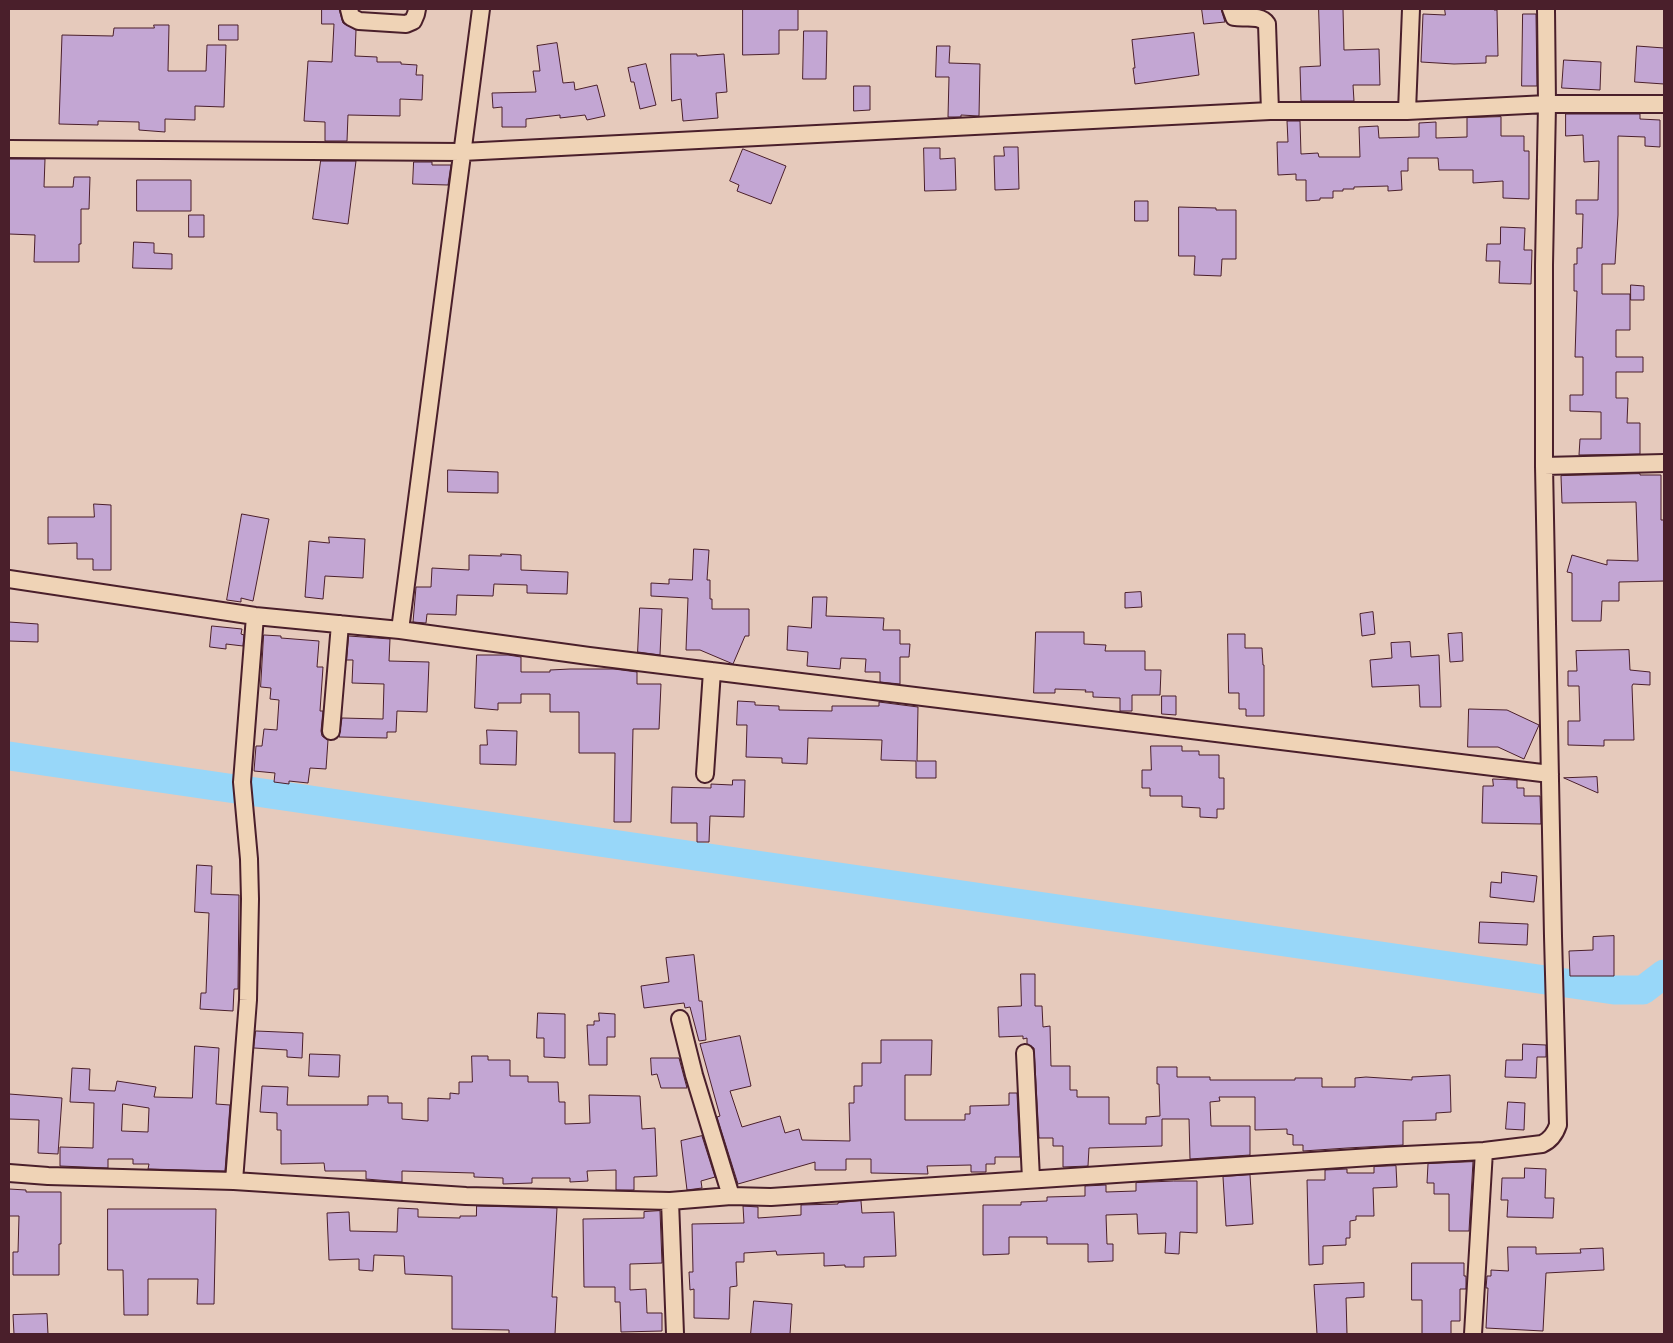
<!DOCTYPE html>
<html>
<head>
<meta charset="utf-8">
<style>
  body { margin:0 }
  #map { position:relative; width:1673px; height:1343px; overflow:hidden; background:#e6cabc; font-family:"Architects Daughter",sans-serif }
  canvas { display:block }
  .frame { position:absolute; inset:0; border:10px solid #4a1f2b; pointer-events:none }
</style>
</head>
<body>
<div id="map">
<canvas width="1673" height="1343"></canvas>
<div class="frame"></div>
</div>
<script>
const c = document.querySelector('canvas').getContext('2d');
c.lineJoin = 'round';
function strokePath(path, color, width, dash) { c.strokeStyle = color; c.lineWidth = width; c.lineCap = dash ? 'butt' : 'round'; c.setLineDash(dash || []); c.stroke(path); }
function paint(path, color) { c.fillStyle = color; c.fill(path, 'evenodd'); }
const river = new Path2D(`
  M9,756l1605,234h29l21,-16`);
const building = new Path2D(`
  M322,9h17l4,14 13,7 -1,26 22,1v5h24v2l16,1 -1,10h7l-1,25 -22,-1v17l-52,-1 -1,26h-22v-19l-21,-1 4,-60 24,1 2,-38h-12z
  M743,9h55v21h-19v24l-36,1z
  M1202,9h19l4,13 -21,2z
  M1319,9h24l1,41 35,-1 1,36h-27l1,16h-53l-1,-34 20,-1z
  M1445,9h49v1h3l1,46h-12v7l-32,1 -33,-2 2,-48 22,1z
  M1523,14h13l1,72h-15z
  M154,25h15l-1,46h38l1,-26h19l-2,62 -29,-1v14l-30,-1v13l-26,-2v-8l-41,-1v4l-39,-1 3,-89 51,1 1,-8h40z
  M219,25h19v15h-19z
  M804,31h23l-1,48h-23z
  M1194,33l5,42 -64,9 -2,-16h2l-3,-28z
  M557,43l6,40 11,-1 1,8 22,-5 8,31 -18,4 -2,-5 -25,3v-3l-34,4v8h-24v-20l-9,1 -1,-15 44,-1 -3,-21h7l-3,-25z
  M937,46h13l-1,17 31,1 -1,52 -18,-1v2h-13l1,-40h-13z
  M1637,46l27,2v36l-29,-2z
  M671,54h26v2l27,-2 3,38 -11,1 2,25 -35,3 -2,-22 -9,2z
  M1564,60l37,2 -1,28 -38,-2z
  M646,64l10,41 -16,4 -6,-27h-3l-3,-14z
  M854,86h16v24l-16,1z
  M1566,114h74v5l20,1v27l-15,-1v-9l-27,-1v79l-3,49h-13v30h28v36h-14v27h27v15h-27v26h12l-1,25h13v31l-61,1 1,-16h21v-27l-31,-1v-16h13v-38h-8l2,-66h-3v-27h3v-16h5l1,-34h-7v-14h22l1,-39 -15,1 -1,-27 -17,1z
  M1501,117v19h23v15h5v48l-26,-1v-17l-30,2v-13h-34l-1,-12h-30v13h-7l1,19 -14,1v-5l-34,1v2h-11v2h-10v7h-13v2l-14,1v-21h-10v-6l-18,1 -1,-33h11l-1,-21h13l1,33 17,-1 1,4h41l-1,-30 19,-1 1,12 40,-1v-14l17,-1v16l31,-1v-19z
  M1004,147h14l1,42 -24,1 -1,-34h10z
  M924,148h16v11l15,-1 1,32 -31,1z
  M743,149l43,17 -15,38 -34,-13 2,-6 -9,-4z
  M9,159h36l-1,28h29l1,-10h16l-1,32h-8v35h-2v18h-45l1,-27 -26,-1z
  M321,161h35l-8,63 -35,-5z
  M414,162h18v3h19l-3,20 -35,-1z
  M137,180h54v31h-54z
  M1135,201h13v20h-13z
  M1179,207l37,1v2h20v49h-14l-1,17 -27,-1 1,-19h-16z
  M189,215h15v22h-15z
  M1501,227l24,1 -1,22h8l-1,34 -32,-1 1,-22h-14l1,-17h13z
  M134,242l20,1v10l18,1v15l-39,-1z
  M1631,285l13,1v14h-13z
  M448,470l50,2v21l-50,-1z
  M1640,474v1h21v45h3v61l-45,1v19h-17l-1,20h-29v-48l-5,-1 5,-17 35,10v-5l31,1 -2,-59 -74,1 -1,-27z
  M94,504l17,1v65h-18v-11h-16v-16l-29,1v-27h46z
  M242,514l27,5 -16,82 -12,-3v4l-14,-2z
  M329,537l36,2 -2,39 -38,-2 -2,23 -18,-2 4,-56 20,2z
  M694,549l15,1 -2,30h3v19h2v10h37v27h-4l-12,28 -33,-14h-14l2,-52 -37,-2v-13l18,1v-5l23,1z
  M501,554l20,1v15l47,2 -1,22 -40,-1v-8l-33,-1 -1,12 -36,-1 -1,20 -29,-1 -1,9 -13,-1 3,-35h15l1,-19 37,2v-15l32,1z
  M1141,592l1,15 -17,1v-15z
  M813,597h14l-1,19 58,2 -1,12h17v14h10l-1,13h-9v27l-20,-2v-10h-15l1,-13 -25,-1 -1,11 -33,-3 1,-14 -21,-2 1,-24 23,2z
  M640,608l22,1 -2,46 -22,-3z
  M1373,612l2,22 -13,2 -2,-22z
  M9,622l29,2v18l-29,-1z
  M212,626l30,3 -1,5 3,1 -1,11 -17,-2v5l-16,-2z
  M1036,632h48v12l22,1 -1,6h40v19h16l-1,25h-28v16h-12v-13l-27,-1v-5h-8l1,-2 -31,-1v4h-21z
  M1462,633l1,28 -13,1 -2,-28z
  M1228,634h17v14h17l1,17h1v51h-18v-7h-7v-16h-10z
  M264,635l17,1v2l38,3 -2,26h6l-3,44h3l-2,20 1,5 6,4 -2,29 -16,-1 -2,15 -19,-2v3l-15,-2 1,-9 -21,-2 2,-25h6l2,-17 13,1 2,-30 -9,-1 1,-11 -10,-1z
  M349,636l41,3 -1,22 40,1 -2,50 -30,-1 -1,21h-9v6l-48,-1 3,-19 41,1 1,-35 -32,-1 1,-23h-6z
  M1410,642l1,15 28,-2 2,52h-21l-1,-22 -47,2 -2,-27 22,-2 -1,-15z
  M1629,650l1,20 20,2v13l-17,-1 -1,2 2,54h-30v6l-36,-1v-24h12l-1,-35h-11v-15h9l-1,-20z
  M477,655h31l13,2v15h29v-2l20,-1h44l23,3v12h24l-2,45h-26l-2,93h-17l1,-69h-36v-41h-29v-18h-29v9h-23v7l-23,-2z
  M1162,696h14v19l-14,-1z
  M738,701l17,1v3l24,1v4l53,1v-5h47v-4l39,5 -1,54h19v17h-20v-17l-35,-1 1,-20 -74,-2 -1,26 -25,-1v-5l-36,-1 1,-32h-10z
  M1469,709l38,1 32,15 -15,34 -26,-12h-30z
  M487,730l30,1 -1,34 -36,-1v-19h7z
  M1151,746h31v5h17v4h20v23h5v31h-7v9l-17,-1v-9l-18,-1v-11h-32v-8h-8v-18h9z
  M1597,777l1,16 -34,-15z
  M1493,779l24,1v8h7v8h16l1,28 -59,-1 1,-37h10z
  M733,780h12l-1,37 -34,-1 -1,26h-12v-19h-26l1,-36 39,1v-4l21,1z
  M197,865l15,1 -1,28 28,1 -1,94h-4l-1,22 -33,-2 1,-16h5l3,-80 -14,-1z
  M1502,872l35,4 -3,26 -44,-5 1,-15 10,1z
  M1480,922l48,2 -1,21 -48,-2z
  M1614,936v40h-44l-1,-25 24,-1v-13z
  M694,955l5,46h3l4,39 -7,1 -9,-34 -5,1 -1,-5 -40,5 -3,-22 28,-4 -3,-24z
  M1021,974h14v32h7l1,21 7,-1 1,40h19v24h7v7h32v27h37v-7l14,-1 -1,-32h-2v-17h20v10h33v3h85v-2h27v9h33v-9l11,-1 46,3v-3l38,-2 1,37 -15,1v7l-33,1v24l-56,3 -44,3v-6h-10v-10l-6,-1v-5l-32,1v-33h-36l1,4 -10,1 1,24h39v29l-60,4 -1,-40h-27v27l-73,2 -1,18 -25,1v-21h-10v-8h-14l-5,-90 -7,-4v-6l-4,1v-3l-24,1 -1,-30 23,-1z
  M538,1013l27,1v44l-21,-1v-19h-7z
  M599,1013l16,1v23h-8v28h-18l-2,-40h7v-4h5z
  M256,1031l47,2 -1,25 -15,-1v-7l-33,-2z
  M740,1036l11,50 -21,5 12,36 38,-11 5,17 14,-4 3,11 48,1 -1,-38h5v-17h8v-23h19v-23h51l-1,35h-26v45h60v-6h5v-8l39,-1v-12h8l3,64h-25v7h-9v8h-15v-7l-44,1 1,8 -57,-1v-14h-25v11h-31v-8l-77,22 -21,-67 3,-1 -20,-72z
  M1523,1044l23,1v12h-9l-1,21 -31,-1 1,-17h16z
  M195,1046l24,2 -3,56 14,1 -5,66 -77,-2 1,-5h-16v-5h-25v9l-48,-2v-19l33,1 1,-45 -24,-1 2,-34 18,1 -1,21 26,1 2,-10 39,6 -2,10 38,1zM123,1104l26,4 -1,24 -26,-1z
  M310,1054l30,1 -1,22 -30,-1z
  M472,1056h16v4h22v16h18v6h30l1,20h6v22l25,-1 -1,-28 51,1 2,33 13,-1 2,48 -23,1v13h-18v-20l-29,1 1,10 -18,1v-4h-38v5l-29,1v-6l-29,-1v-4l-72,-2v11l-36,-3v-8h-41l-1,-8 -43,1v-34h-4v-17l-17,-1 2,-26 26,1 -1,18h81v-9h20v7h14v16l26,2v-23l22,1v-6l9,1v-12h13z
  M651,1058h28l8,30h-26l-4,-14 -5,1z
  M9,1094l53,4 -4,56 -20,-1 1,-33 -30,-1z
  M1508,1102l17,1 -1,27 -18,-1z
  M702,1136l13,41 -14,4 1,7 -15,2 -6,-49z
  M1473,1162l-4,69h-20v-37h-15v-11h-7l1,-19z
  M1396,1166l1,21 -24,1 1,28h-18v4l-6,1v17h-4v7l-23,1v18l-14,1 -2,-85h18v-10l22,-1v4h27v-6z
  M1525,1168l21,1 -1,29h9l-1,20 -46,-1 1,-17h-7l1,-22h22z
  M1250,1175l3,49 -27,2 -3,-49z
  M1174,1181h23v52l-17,-1 -1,22 -14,-1 1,-20 -28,1 -1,-20 -31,1 1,29h6v17l-25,1v-18h-41v-7h-38v17l-26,1v-50h38v-3l26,-1v-4l38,-1v-10l21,-1v7l30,-1v-8z
  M9,1189l17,1v2h35v52h-2v31h-46v-23h5l1,-36h-10z
  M861,1201l1,12 32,-1 2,44 -32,1v10h-19v-2l-21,1v-13l-47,2 -1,-4 -32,2v9h-8l1,24 -7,1 -1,32 -35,-1v-29l-4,1 -1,-18h4l-1,-48 52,-1 -1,-17 15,1v11l43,-3v-10l37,-1v-1z
  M477,1206l80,2 -5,89h5l-2,37h-46v-4l-57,-1v-53l-47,-2 -1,-18 -30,-1 -1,16 -14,-1v-11l-30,1 -2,-47 22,-1 1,19 47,1 1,-24 20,1v8l42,1v-2h16z
  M108,1209h108l-2,95h-17l1,-25h-50v36h-24l-1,-45h-15z
  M660,1211l2,52 -32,1v26l16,-1 1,24h15v18l-41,1 -1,-30h-5v-15h-31l-1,-68 61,-1v-6z
  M1508,1247h28v7l45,-1 -1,-4 23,-1 1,22 -58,3 -3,58 -57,-3 2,-40h-2l1,-12h4v-6l17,1z
  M1412,1263h52v13h2v13h-6v32h-9v13h-29v-34h-10z
  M1364,1283v14l-18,1 1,36h-30l-3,-49z
  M754,1301l38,3 -2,30h-39z
  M47,1314l1,20h-34l-1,-19z`);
const minor = new Path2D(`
  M349,9l2,8 8,4 47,3 7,-3 3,-7 1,-5
  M1231,9l3,8c11,2 26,-3 33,7l3,87
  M1407,111l4,-102
  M9,149l453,3 808,-41h137l140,-7h117
  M1544,466l120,-3
  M9,579l246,37 145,14 189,26 961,118
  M400,630l81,-621
  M331,731l9,-107
  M705,774l7,-103
  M680,1019l14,56 37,121
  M1025,1053l6,126
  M9,1173l39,3 186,5 232,15 204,5 61,-5 40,1 615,-41 98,-5 58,-7c9,-4 13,-10 16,-19l-5,-189 -9,-470v-201l3,-161 -1,-95
  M234,1181l14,-181 2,-101 -1,-40 -7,-77 13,-166
  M670,1201l5,133
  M1473,1334l11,-183`);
strokePath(river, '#98d7f9', 29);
paint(building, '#c3a6d3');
strokePath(building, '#4a1f2b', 1);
strokePath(minor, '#4a1f2b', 20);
strokePath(minor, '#efd3b6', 16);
</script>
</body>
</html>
